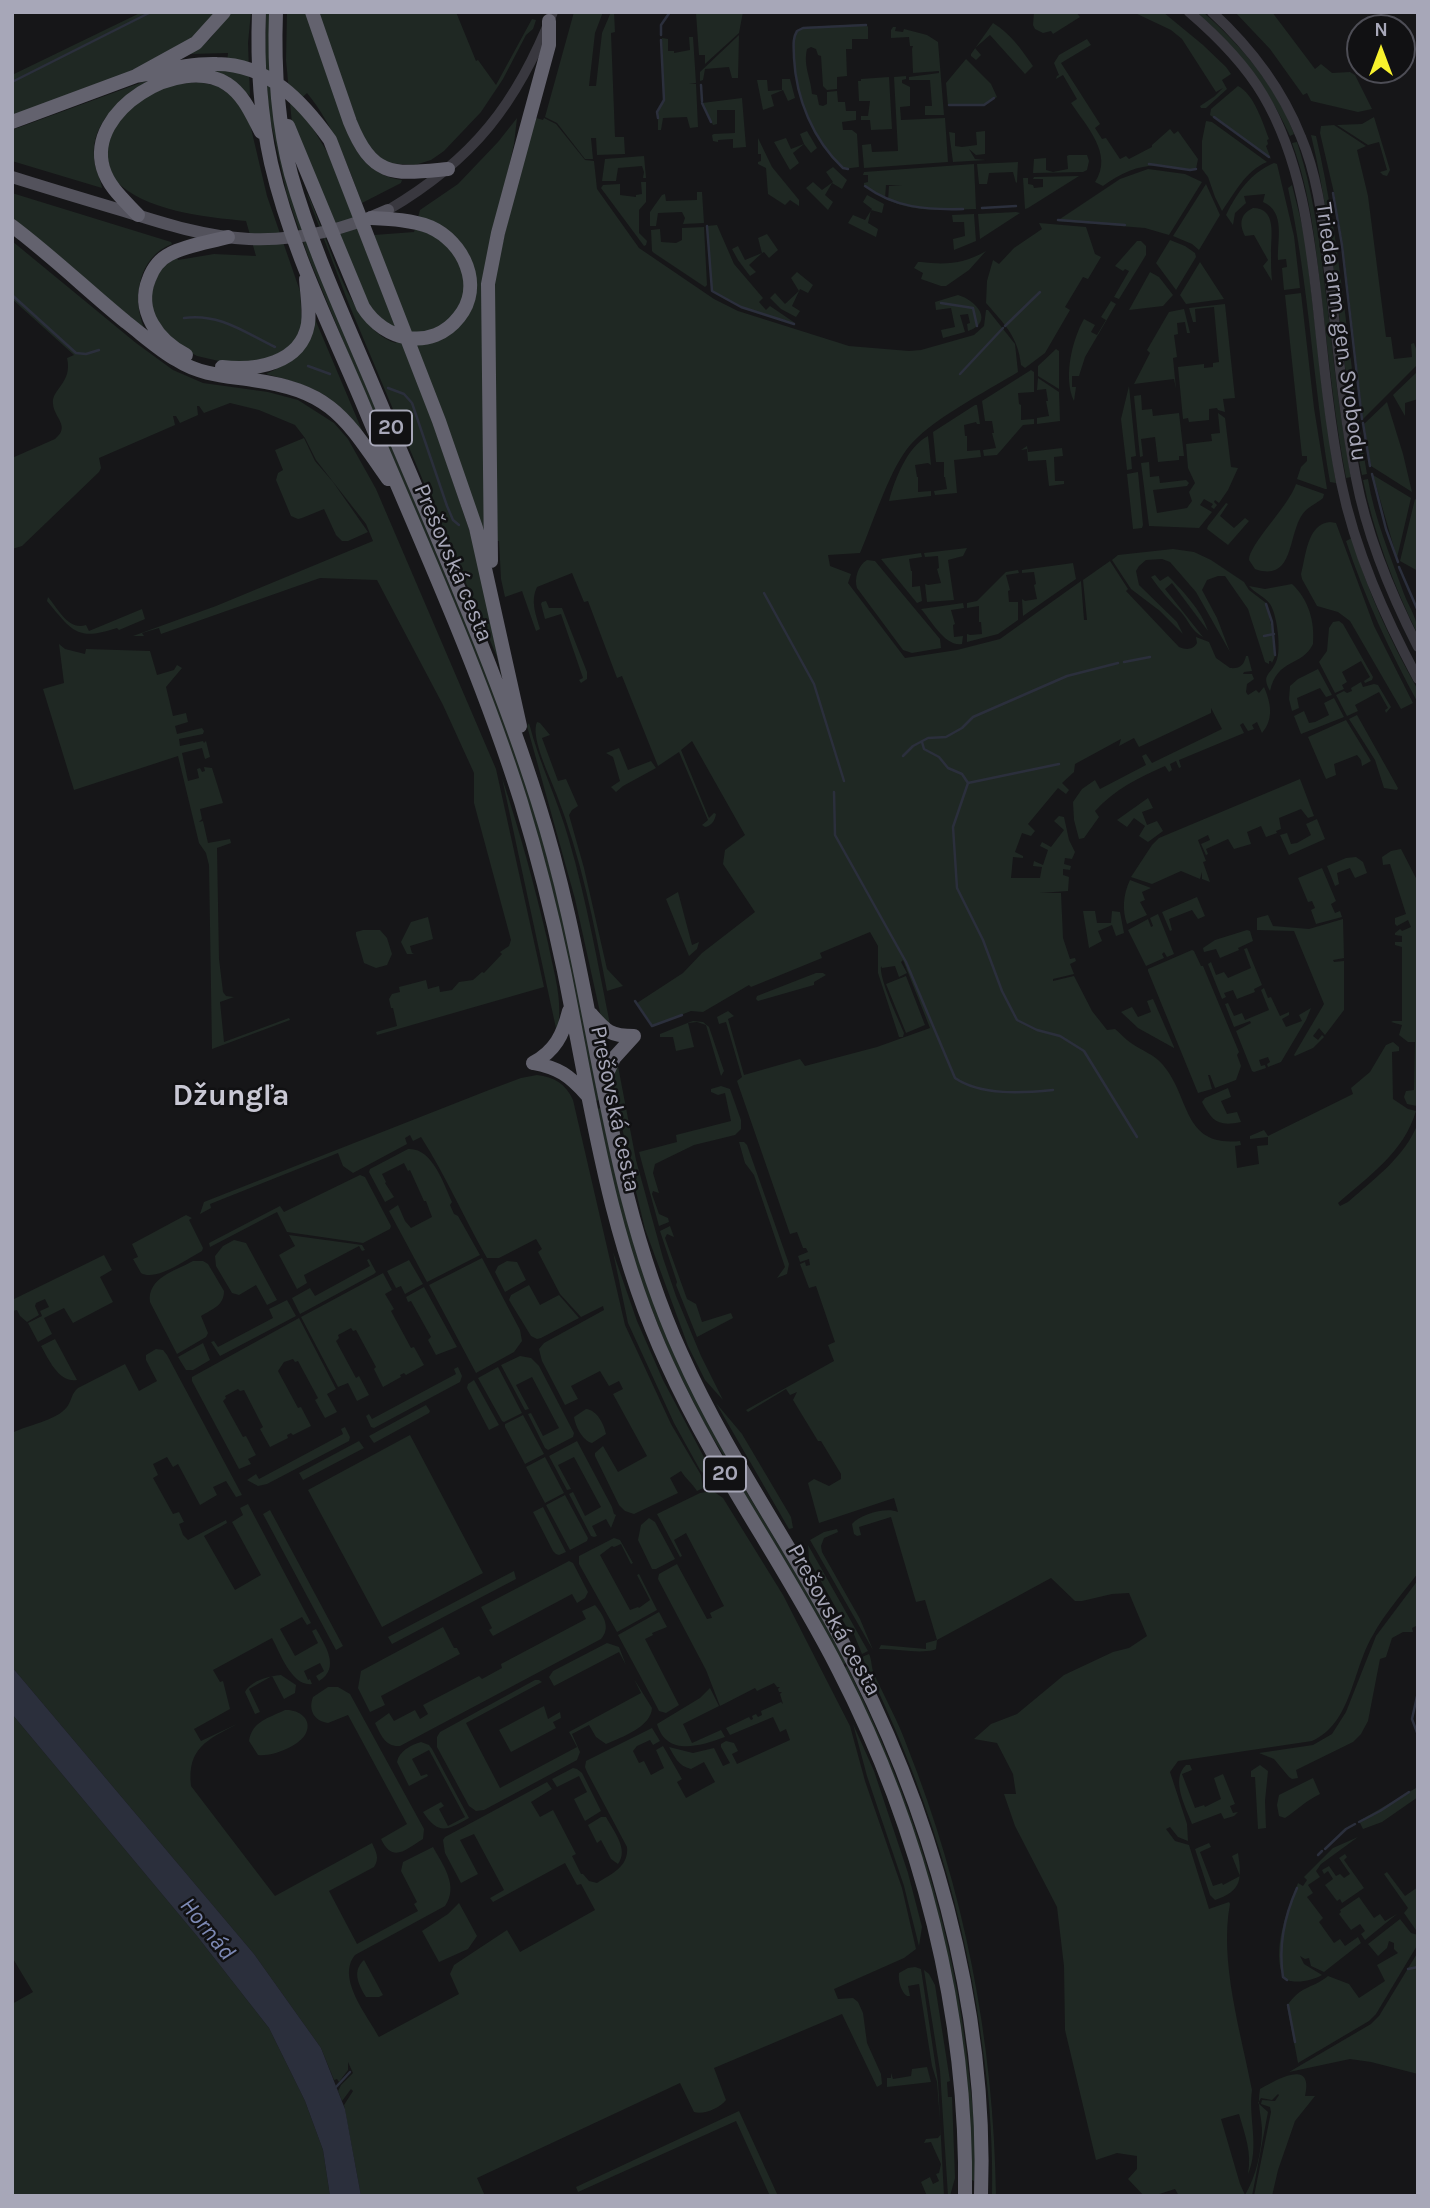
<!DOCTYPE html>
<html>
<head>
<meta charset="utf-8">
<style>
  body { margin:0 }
  #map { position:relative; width:1430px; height:2208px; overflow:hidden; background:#161618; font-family:Karla,sans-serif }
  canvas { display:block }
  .frame { position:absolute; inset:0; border:14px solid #a7a7b8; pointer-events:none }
  .north { position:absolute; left:1346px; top:14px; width:70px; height:70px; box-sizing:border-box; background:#111113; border:2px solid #4d4d55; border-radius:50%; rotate:0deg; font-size:19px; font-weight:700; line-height:28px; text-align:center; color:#a7a7b8 }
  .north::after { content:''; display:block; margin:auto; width:24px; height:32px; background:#f8f22d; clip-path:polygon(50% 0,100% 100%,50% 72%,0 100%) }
</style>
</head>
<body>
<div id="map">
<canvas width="1430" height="2208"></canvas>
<div class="frame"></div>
<div class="north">N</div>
</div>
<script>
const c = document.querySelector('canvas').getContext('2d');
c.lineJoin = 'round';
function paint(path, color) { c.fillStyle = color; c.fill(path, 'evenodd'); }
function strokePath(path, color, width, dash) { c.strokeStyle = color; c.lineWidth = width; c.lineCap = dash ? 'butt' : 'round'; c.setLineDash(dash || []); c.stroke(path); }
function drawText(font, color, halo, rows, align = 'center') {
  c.font = font + ' Karla,sans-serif'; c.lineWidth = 5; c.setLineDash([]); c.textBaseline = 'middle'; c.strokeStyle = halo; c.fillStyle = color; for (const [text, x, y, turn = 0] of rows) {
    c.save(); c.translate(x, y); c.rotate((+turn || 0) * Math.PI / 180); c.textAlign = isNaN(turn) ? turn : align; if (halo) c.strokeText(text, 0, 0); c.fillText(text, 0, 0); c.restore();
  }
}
const green = new Path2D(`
  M142,12h75l-28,30 -62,31 -115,43v-41z
  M231,12h20l-3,31 2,53 -21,-19 -23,-7 20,1 2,-18 -38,1 19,-14z
  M266,12h4l1,84 91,280 115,274 37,96 26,83 25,97 34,174 -4,1 -45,-219 -192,-505 -50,-121 -21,-61 -18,-81 -4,-50z
  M287,12h19l45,128c10,22 26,37 51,40l-1,3 -39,20c-15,-39 -28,-77 -55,-110l-13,12 15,17 20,33 103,265 42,124 30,142 -7,-29 -149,-355 -42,-110c5,7 9,20 13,30 16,37 35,109 77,121l-5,-16 -20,-18 -79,-185 -6,-64z
  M317,12h139l20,49 2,-1 18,25 36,-66 4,1 -3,9 -7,6 -23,44 -22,33 -37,39 -13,9 -16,5 -29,-2 -21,-20z
  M574,12h29l-8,21 -6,53h7l6,-53 9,-21h3l1,20 -4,1 4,104h9l1,17 -28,1 -1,-17h-5l2,21h-8l-28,-36 -12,-6z
  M743,12l-4,21 -34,31v-9h-6l-3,-42z
  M1034,12h42l4,5 -27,17 -2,-3 -8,2 -8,-4 -2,-4z
  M1133,12h30l40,33 23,22 5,7 -9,6 5,9 -21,19h-5l-1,-2 15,-10 8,-8 -7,4 -34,-53 -11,-9z
  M1196,12h7c38,33 74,75 91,122l-4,2c-22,-49 -54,-89 -94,-124z
  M1235,12h37l43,57 6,-5 11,9 18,-1 5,3 17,34 -14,3 -47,-11 -4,-8 -4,2 -33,-46z
  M993,23c18,11 28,26 40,43l-8,8 -35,-39 -15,13 6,7 -5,5 -5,-4v-2z
  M866,24l2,3v12h-16v10h-6l1,27 -10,1v12l-10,1 -4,-4 -2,-30 -3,-1 -2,-6 -5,-2 -4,2c-4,17 4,29 5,45l5,1 2,10 4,1 4,-2v-12l10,-1 1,11h7l1,9h10v9l-14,2 1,8h9l5,4 2,33 -16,2c-31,-29 -48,-72 -49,-114 -1,-12 -4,-22 9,-28z
  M893,27h3l-1,4 8,1 1,-3 23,6 11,7 6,73h-19v-9h7l-2,-26h-21v-3l30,-4v-2l-26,2 -1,-24 1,-3h-3l-1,-9 -18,1v-8z
  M739,35l-1,43h-6l-3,-11 -24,2 -2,11 -3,1v-9z
  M689,37h4l3,46 -7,1h7l2,43 -8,1 -3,-11 -24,1 -2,12h-3v-18l6,-12 -2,-62 6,1v12h6v2l16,-3z
  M1087,39l4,6 -30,18 39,61 -5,4 7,11 4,-1 14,21 6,-3 3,3 23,-12v-2l18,-16 4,5 4,-3 20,28 -2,10c-9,3 -19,-1 -28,-3 -25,-3 -45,5 -65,20l-8,-4c19,-28 -9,-56 -24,-79l6,-4 -14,-24 -7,4 1,-3 2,-1 -5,-12 5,-8z
  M966,59l25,25 6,13 -13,8 -36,1 -2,-23z
  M906,76v3l-4,1v3l8,4v19l-10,1 1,13 44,-2 3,44 -84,6 -2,-23 9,-1 1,8 26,-1 -4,-74z
  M889,77l3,52 -21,1 -1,-10h-9v-4h7l2,-15h-11l-1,-20h3v-2z
  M151,79c-27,18 -60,41 -57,78 0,11 7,22 8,31l-90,-27v-31z
  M782,79h8l5,19 -7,3 -5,-11 -12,5 3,11 -11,4 -6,-30h10l1,11 14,-1z
  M199,82l19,4 20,15 12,23 17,72 33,95 2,31 -4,14 -8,10 -19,12 -39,6 -35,-8 -17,-9 -26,-27 -3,-27 9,-24 17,-12 1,3 36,-6 42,2 -10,-35c-41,-4 -102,-10 -131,-41 -5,-5 -5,-13 -7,-20 -7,-37 36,-70 69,-76 7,-1 15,-1 22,-2z
  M1238,86c16,8 25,37 31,53l-2,1 1,4 -2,2 5,13 -61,-44 1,-6z
  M742,98l4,49 -13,1v-9l-15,1v2l-5,-1 -1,-6 2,-1 21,-1v-23h-18v14l-4,1 -11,-22z
  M533,117l10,3 1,-2 12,6 29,36 9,1 3,28 42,59 75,51 24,12 111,35 60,5 12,-1 53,-15 10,-9 2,-16h2l27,34 3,28c-31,19 -90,49 -111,77 -19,25 -34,74 -47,104l-32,2 2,11 21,8 -3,9 57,75 52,-8 43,-11 81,-58 3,39h3l-4,-40 27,-19 18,28 -2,2 53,56c7,3 14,3 18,-4l-1,-6 13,5 7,16 14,10c10,1 14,-3 16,-12h2l4,15 -8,1 -1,2h9l2,5 -7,5 -1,8 2,3 8,-5 3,3 5,-6c7,16 10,32 -2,46l-5,-11 -5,3 2,4 -6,2 -5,-8 -3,2 4,8 -65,27 2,7 -2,1 -3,-7 -6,3 2,6 -3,2 -4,-6c-27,12 -50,23 -70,45l4,6 -15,21 -5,1 -5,-19 -1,-18 9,-13 13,-9 5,9 46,-24 -4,-9 4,-2 6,9 70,-34 -11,-21v5l-72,34 -5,-9 -15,8 2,-7 -46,25 -1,8 -12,11 7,7 -3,4 -8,-6 -30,36 7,7 -4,5 -9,-3 -7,19 8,4v2l-10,-1 -2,21h29l2,-11 -9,-1 1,-5 9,4 5,-15 -8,-4 2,-4 9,5 13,-17 -10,-9 5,-5 5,1 5,23 6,12 -3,7 -7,-1 -1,6 7,2 -1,4 -7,-1v6l6,2 -1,14 -28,2h21l2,45 7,21 5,-1 1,3 -6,3 4,10 -21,5v2l21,-5 18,35 15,19 8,-1c5,4 10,10 16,14 11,8 23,11 32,22 28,33 19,82 77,76l1,4 -6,1 2,22 22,-4 -2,-18 11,-1v-8l-18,2v-3l14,-6 4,6 85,-42 -2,-6 19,-16 16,-27 7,-3 6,5v4l-7,1 1,47 15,10 8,2c-12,41 -47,65 -78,92l2,3 8,-4c26,-23 57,-45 70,-79v450c-15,20 -33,40 -45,62 -21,35 -21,88 -61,106l-134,20 -8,11 17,52 1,17 -10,-4 -8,-10 -4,2 9,12 14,4 20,64 20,-7 1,2c-11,57 11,129 22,186 -4,28 8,57 -4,84 4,-22 -3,-39 -9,-60l-18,5 19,65 5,11c11,-18 17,-45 17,-66 -1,-17 -5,-23 -2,-40 17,-10 54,-31 45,7h10l-20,25 -17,49 -6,26h-18l17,-84 -1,-5 -9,-3 1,-4 13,1 4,-6 -1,-1 -6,6 -11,-2 -3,5 10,9 -16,84h-73l-4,-7 -22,7h-9l-16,-17 9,-10v-13l-20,-3 -21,7 -31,-130 -1,-64 -7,-59 -42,-81 -11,-32h12l-3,-20 -16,-31 -23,-4 17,-15 26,-10 47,-39 49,-23 16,-4 18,-12 -18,-43 -17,1 -30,7h-7l-24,-23 -114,62 -1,9 -2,1c-19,4 -37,-2 -55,-1l2,-4 45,4v-6l11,-3 -12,-40 -9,2 -25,-85 -32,10 2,8 -4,1 -3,-2 -2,-10c9,-10 34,-17 46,-12l-4,-14 -75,25 -11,-40 6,-4 15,7 12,-7v-5l-20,-33h-3l-25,-41 4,-8 -7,3 -4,-6 -38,23 -2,-2 88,-49 -6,-16 7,-3 -19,-56 -7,2 -9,-24 5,-2 1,4 4,-1 -1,-6 -9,3 -2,-6 10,-4 -2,-4h-3l-6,-16 -7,2 -53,-153 5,-4 -16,-55 -7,2 -2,-7 11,-6 6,5 -6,3 16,56 56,-16 5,7 72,-19 53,-19 -27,-68 -2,2 6,11 -8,4 -4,-11 -13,2 -1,-2c-2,13 17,52 23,67l-1,4h-4l-21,-64v-27l-8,-14 -50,21 2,5 -71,29 -2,-2 -46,27 -12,-1 -38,15 -16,-23 46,-30 19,-20 53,-41 -32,-48 2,-14 20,-15 -53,-94 -11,9 28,68 5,-5 2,1c-1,7 -5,12 -11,13l-3,-2 6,-5 -29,-68 -21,14 -36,-90 -5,2 -29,-77 -4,1 -12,-29 -35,14c-7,14 -1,28 3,42l-4,2 -14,-40 -17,6 -4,-18 -2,-38h-3l-3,-258z
  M1374,117l16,53 -3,6 -4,-1 -3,-3 7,-2 -8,-28 -11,3 -31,-20 25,-1z
  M517,118l-3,26 -26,116 -4,273 -110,-298 40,-3 1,-3c24,5 48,27 49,52 1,14 -2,30 -3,44l8,-70 -10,-15 -41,-23 2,-7 38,-26 40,-42z
  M1206,121l6,1 55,40c-22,9 -32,31 -45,49l-7,-14 -7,-20 -6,-8v-28z
  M1334,125l32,21 -9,4 11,46 18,141h5l3,22 18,-2 -1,-13 3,-1 4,11v10l-55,55 -20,-174 -9,-52 -14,-60 1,-7z
  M807,131l10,17 -6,5 -7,-9 -11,9 6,10 -9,7 -16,-28 12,-4 5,11 13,-5 -4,-10z
  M985,131v23l-9,1 -7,-6 6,10 11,1 -33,2 -4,-30 6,1v13l7,1 15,-2 -1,-13z
  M1311,135l5,1c26,111 32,226 51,338l-5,1c-23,-112 -24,-228 -51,-340z
  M758,138l14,29 27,33v6l-9,-6 -5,5 -17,-11 -2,-26 -8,-4v-2l3,-1v-7h-3z
  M1297,142c20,61 25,122 33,185 5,51 12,100 21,150l-5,1c-11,-58 -17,-117 -24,-176 -6,-53 -11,-108 -30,-159z
  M1069,155h18l2,6 -2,9 -4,2 -50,1 1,-14 12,-1v12l7,2 15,-3 -1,-13z
  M644,156l2,22h-3l1,-6 -2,-6 -24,2 -2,13h-14l3,-22z
  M1018,162l-1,20 -1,1 -3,-11 -24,1 -2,11h-8l-2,-20z
  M1274,163l3,1 17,72 6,52 -16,2 -2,-22 5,-1 -1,-8 -8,1c-1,-20 8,-48 -15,-58l2,-8 -21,2 2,7 -11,10 -2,12 -7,-10c11,-22 24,-42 48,-52z
  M974,164l2,45c-30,1 -60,4 -88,-9l1,-14 13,-1h-16l-1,14 -21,-14v-2l4,-1v-7h-5l1,-3z
  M833,167l14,13 -5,9 -10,-6 -7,12 8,7 -5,8 -22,-22 7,-6 9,8 11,-8 -7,-10z
  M1148,169l37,5 17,8 -33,53 -24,-7 -88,-7 63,-42z
  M1079,176l-51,32 -3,1 -2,-31h5v6l5,1 1,3 9,-1v-8h-10l1,-2z
  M641,182h5v20l-7,8v23l8,8 -1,4 -2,1 -43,-58 2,-3 17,-1v11l16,2v-2l6,-1z
  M1206,184l14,31 -21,35 -7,-6 -19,-8z
  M1292,185l13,52 19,167 12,79 -6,-1c-17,-98 -21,-198 -42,-294z
  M697,192h5l2,31 -21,1 2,-6 -3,-6 -24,1 -2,13h-6v-14l12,-17 3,-1 1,7 31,-1z
  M12,193l159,49 1,2c-34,13 -40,54 -28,84l-132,-107z
  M867,195l17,9 -2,9 -11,-3 -3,13 10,6 -2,8 -28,-14 5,-8 12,5 7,-11 -9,-7z
  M1253,208c24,0 18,28 18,45 0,9 0,19 1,28l-9,-15 5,-6 -14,-25 -9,1c-6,-12 -5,-22 8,-28z
  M1016,212l4,1 -40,26 -2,-25z
  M974,214l2,27 -22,9 -1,-11 12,-3 -1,-14h-11l-1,-7z
  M1039,223l47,4 9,27 6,3 -13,22 -5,-2 -18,30 5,3 -25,43 -20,15 -4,-3c-3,-29 -17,-41 -35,-62l1,-22 6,-21 6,4 15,-16 28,-19z
  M717,225l17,39 29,34 -4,4 7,8 4,-4 25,17 -48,-13 -35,-19 -5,-65z
  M704,227l3,58 -2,2 -51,-34 -2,-2 -1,-21 9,-1 1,13 15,1 6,-3v-12z
  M767,234l11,16 -9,8 -5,-6 -2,1 -13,12 7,7 -6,4 -12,-16 -6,-11 6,-3 7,14 17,-7 -4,-15z
  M1170,240l15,6 10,7 1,4 -20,33 -20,-27z
  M12,241l124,102 37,27 30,13 65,9 30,8 36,23 14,16 28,50 120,280 48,218 -167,48 -1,-3 21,-6 -4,-18h-2l-2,-9 3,-5 8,-2 -1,-5 27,-7 2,9 11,-3 1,6 12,-2 7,-8 14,-2 9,-8 2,1 18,-19 -2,-2 9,-6 2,-6 -37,-137v-30l-31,-68 -66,-125 -57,-2 -159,56 -2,-6 -17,5 2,3h-11l83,-30 157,-65 -7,-17 -50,-64 -11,-22 -10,-13 -36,-15 -29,-7 -26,10 -5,-7h-2l1,9 -18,8 -4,-7h-3l2,9 -76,33 2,10 -2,4 -77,74 -10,3v-91l43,-19c16,-13 -1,-21 -2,-35 -2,-15 20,-21 14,-46l7,-3 -62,-56z
  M1137,241h4l5,5v9l-27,44 -5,-2 15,-26 -4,-2 -2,2 -8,-5z
  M986,251l-17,19 -23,16h-5l-20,-7 2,-6 -9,-5 4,-6h3c24,3 43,2 65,-11z
  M1200,262l24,37 -38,5 -6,-9z
  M797,272l16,13 -5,8 -8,-4 -8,17 8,5 -4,6 -15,-8 -11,-11 5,-5 10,11 14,-13 -8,-13z
  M1150,272l9,5 14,18 -10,11 -34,4z
  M1301,293l13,115 13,81h-2l-28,-10 4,-12 6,-6v-5h-5l-17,-161z
  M958,295c18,5 37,27 10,36l-1,-7 3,-1 -2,-9 -8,1 5,17 -22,6 -2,-8 14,-3 -4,-19 -15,2 -1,-8z
  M1111,301l5,3 -31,53 -6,19h-7v11h4l-2,14c-11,-23 -2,-61 10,-82l11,6 -4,7 6,3 9,-15 -5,-3z
  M1225,304l10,94 -12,1 2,13 -7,-2 -1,-2 -8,1v11l-20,2 -1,-4 -5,1 -5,-52 26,-3v4l9,-1v-4l6,-1 -5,-55 -19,2 1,13h-3l-4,-14z
  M1184,309l6,24h-3l-2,-11 -8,1 1,11 -4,1 3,22 -4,1 3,31 -2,-10 -40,5 16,-31 -3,-3 22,-38z
  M315,319l49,116c-30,-42 -51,-49 -98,-61 28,-13 44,-23 49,-55z
  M1056,349l3,2v38l-21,-13v-10z
  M1031,370l3,2v20l-16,1 1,11 2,1v15l13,-1v5l-11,1 -26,30 -13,1 -1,-6 13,-2 -4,-15h2l-2,-12h-7l-3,-20z
  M1418,371v28l-13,4v13l-12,-21z
  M1038,378l21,14 1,29 -23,3v-6l12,-2 -3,-15h2l-2,-12 -9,1z
  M1129,386l7,70 -5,1 1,12 -5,1 -6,-51z
  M1141,395l1,15 10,-1 1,7 26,-3 5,43h-5v4l-21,2 -3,-25 -14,2 2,17 -3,1 -6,-61z
  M1387,402l16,52 9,38 -41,-26 -7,-42z
  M975,405h2l3,19h-3l-1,-2 -12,3 1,11h2v15l13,-1 1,7 -27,3 3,33 -22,2 -1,-4 13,-2 -2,-12h-1v-15h-8l-3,-30z
  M1218,413l7,5 6,49 7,1 -10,22 -9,13 -4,-3 -1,2 3,3 -3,4 -3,-2 2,-3 -9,-5 -4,6 12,7 -13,16 -50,-2 -8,-63 8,-1 1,15 9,-1 1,7 26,-3 3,3 -2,3 -34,4 4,23 30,-5 5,-7 -3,-9 6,-9 -7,-15 -2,-24 26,-3 -1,-7 9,-1z
  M928,436l3,29 -3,-2 -13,2 2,12h1v15l13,-1v5l-42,5c6,-22 18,-54 39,-65z
  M304,438l11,23 18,21 35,50 -20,9h-6l-6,-6 -12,-26 -22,9 -4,1 -7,-3 -15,-36 2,-7 5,-3 -8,-20z
  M1027,446l1,6 34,-4 1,8 -9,1 1,24h9v3l-15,2 -3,-26 -18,1 -1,-12 -6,1z
  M1138,472l5,53 -1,3 -9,1 -6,-55z
  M1373,475l38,23 -14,60z
  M1368,479c6,39 23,78 36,115 6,15 14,25 14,41 -24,-49 -44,-101 -55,-155z
  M1296,484l28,10 -1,4c-7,6 -16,9 -21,17 -14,20 -8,68 -47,54l-6,-9c0,-16 40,-54 47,-76z
  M1415,499l3,2v70l-18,-10z
  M1226,503l2,1 -8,12 14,12 11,-10 4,3 -21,24 -21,-16 1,-3z
  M1330,522l6,1 38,103 39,77 -12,6 -51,-88 -12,-9 -21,-6 -15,-27 -1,-5c5,-18 6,-50 29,-52z
  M1352,538c15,53 39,104 66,152v13c-29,-53 -53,-105 -72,-162z
  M967,548l-4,8 -15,4 6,40 -27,2 -2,-18 3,1 13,-2 -4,-14 2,-1 -1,-12 -13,1 -1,-4z
  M1173,549l21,3 17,8 33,22 5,8 17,13 7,30 2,23 -3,7 -1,-2h-2v3l-4,-2 -17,-53 -23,-33h-7l-11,4 -5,10 15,28 13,34 -34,-60 -26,-30 -8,-3 -16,1 -7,6 -3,5 3,14 38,37 6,12 -23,-23 -29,-22 -19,-29 6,-5z
  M921,553l1,4 -13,2 2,12h1v16l8,-1 2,15 -5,2 -36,-44z
  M867,560l8,1 65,78 1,9 -29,5 -9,-3 -46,-62c-3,-9 1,-23 10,-28z
  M1073,563l3,16 -53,37 -1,-17 3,2 12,-2 -3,-14 2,-1 -2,-12 -12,1v-3z
  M1018,570l1,3 -13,2 4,15 -2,1 1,11h9v18l-20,14 -31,8v-8l3,1 12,-1 -1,-12h-2v-16l-12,2v-5l10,-2 29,-29z
  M1155,575l5,6 8,-5c15,15 34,35 40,55l-36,-48 -7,6 38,48c-12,-6 -14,-16 -22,-25 -11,-11 -21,-22 -30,-35z
  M1292,584c17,16 23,38 21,60 -11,23 -36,14 -43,47 -9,-17 0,-15 6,-29 6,-11 1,-48 -6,-58 -6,-8 -15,-11 -21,-18l16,3z
  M48,597c10,12 21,34 38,28l3,6 53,-22 3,10 -26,11 -2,-2c-40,13 -44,4 -70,-27z
  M546,601l3,7h13l25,64v7l-6,4 -2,-3 4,-2 -22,-64 -16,5 -4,-15 1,-2z
  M963,603l1,5 -13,2 4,14 -2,1 1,12 9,-1 -1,8c-17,3 -31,-24 -41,-35z
  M1339,621l4,3 30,53 -1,3 -7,3 -1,-2 6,-4 -9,-16 -19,11 5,10 -5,3 2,4 -9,4 -16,-31 8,-11 2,-23 4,-6z
  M59,644l6,5 20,5 1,-5 64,2 7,24 17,-5 3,-5 5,3 -16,19 7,29 13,-3 2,9 -13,4 2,8 25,-6 2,3 -1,3 -24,5 1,7 23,-5 1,2 2,-2 4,16 -5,2 -3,-11 -20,5 6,28 11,-3 -2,-9 3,-1 2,4 3,-1 -1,-4 8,1 11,35 -23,6 2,10 -3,3 4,-1 5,22 22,-4 1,4 -14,5 2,111 4,33 3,4 8,1 -14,5 4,40 65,-24 1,2 -78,29 -3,-184 -3,-12 -7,-10 -21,-87 -104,34 -31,-101 21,-6z
  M1318,669l14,26 -6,2 -6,-9 -23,10 2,10 -7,3 -3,-12 1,-13 8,-7z
  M1361,682l2,5 11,-3 4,1 13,22 -5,6 -1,-3 3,-2 -9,-16 -24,13 3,6 -11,5 -11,-21 8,-4 3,2 5,-2 -1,-3z
  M1334,698l10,19 -43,17 -7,-18 10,-5 5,12 6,-1 14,-7 -5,-12z
  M1357,715l41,73 -1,2 -13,-2 -9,-28 -26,-41z
  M1346,720l25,41 -9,5 -1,-6 -4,-5 -23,9 2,11 -10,4 -18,-42z
  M537,722l3,1 10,12 -8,3 16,43 8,-2 12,27 -6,4 -3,5 15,53 23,101 16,17 -16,5c-13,-68 -26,-134 -51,-198 -6,-16 -26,-56 -19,-71z
  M529,723c10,40 29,77 40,117 18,62 29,125 42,189l-10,-12 -26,-118 -48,-173z
  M619,748l9,22 23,-9 5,7 -33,18 -7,6 -5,-5 9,-6 -7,-24 -7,-4z
  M502,778c18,54 33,109 46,165 6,30 16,60 9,90z
  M1300,779l14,37 -6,2 -7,-9 -22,9 2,11 -5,2 1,2 -11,4 -5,-11 -14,6 4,12 -17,5 -6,-10 -22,10 2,5 -2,1 -5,-11 9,-4 -2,-5 -10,5 8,21 -3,1 7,20 -8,-3v-7l-2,7 -19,-8 -29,13 -21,-7 21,-32 7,-7z
  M1148,798l5,10 -11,4 5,13 10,-4 6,10 -15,11 -9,-6 6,-10 -11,-8 -7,9 -10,-7z
  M1317,819l8,20 -36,16 -9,-20 7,-2 4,11 6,-1 14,-8 -5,-11z
  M1401,849l17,33 -1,224 -10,-2 -3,-7 2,-6 8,-1 1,-48h-7l-9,-7 3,-10 -11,-3 2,-1h9v-74l-7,-2v-3h7v-6l-7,-1v-2l5,-4 2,2 9,-4 -3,-7 -11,6 -2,-2v-6l11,-4 -16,-50 -7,1 -1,-8 9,-6z
  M1356,857l7,5 4,11 -12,5 -5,-10 -13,5 2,11 -4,2 -8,-20 19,-8z
  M1322,868l14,33 -5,3 4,9 5,-2 2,6 -26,7 -5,-14 4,-2 -3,-7 -4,1 -10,-24z
  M1130,880l21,8 -9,4 3,8 -5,2 7,13 -20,9c-5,-13 -4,-30 3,-44z
  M678,892l14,53 7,-3 -2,7 -8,7 -23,-57z
  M1197,897l8,19 -7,3 -6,-9 -23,9 3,11 -2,1 -8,-19z
  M1083,911h12l2,12h14l1,-12 8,1 4,21 -8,3 -4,-11 -14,6 4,10 -13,7z
  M1158,914l16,40 -7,3 -3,-5 -2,2 2,4 -18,8 -18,-36 20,-11 3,8 2,-1 -3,-8z
  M1268,915l5,11 36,3 34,-10 1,39 -11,2 1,2 10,-1v49l-19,25 -6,-7 -6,8 5,4 4,-5 2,2 -11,11 -18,8 -1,-1 30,-51 -30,-73 -37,-1v-12z
  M428,917l5,22 -23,7 2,7 2,1h-7l-6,-12 10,-20z
  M363,930h17l7,8 5,16 -5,11 -11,3 -12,-5 -8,-28v-3z
  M1247,930l3,1 3,10 -15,7 1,2 -19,8 -4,-9 -12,3 -1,-4 12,-8z
  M1247,948l15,37 -8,4 1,3 -18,7 -4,-9 -9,3 2,4 -4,2 -14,-35 3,-2 5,13 8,-3 4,6 23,-10 -7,-19z
  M1192,950l2,1 7,15h2l36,86 -2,3 4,11 -5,14 -21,8 -5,-13h-2l4,14 -14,4 -50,-122v-2z
  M816,973h7l3,2 -12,7v3l-56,16 -2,-2 1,-3z
  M906,976l19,49 -19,8 -20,-49z
  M1264,988l4,10 3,-1 9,19 9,-4v3l-7,4 4,8 16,-6 -3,-6 12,-7 -5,12 -25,42 -13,5 -1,-3 3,-2 -2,-5 -9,3 2,6 4,-1 1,3 -12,4 -2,-1 -16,-40 15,-8 -1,-2 -16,6 -9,-23 3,-1 6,13 8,-3 3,7 24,-10 -8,-20z
  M1153,999l21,48v1l-36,-20 -17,-16 11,-5 6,10 13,-5 -4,-11z
  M693,1021l10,1 6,5 15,44 -3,5 -15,-51 -9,-3 -9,1 6,24 -18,4 -3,-14h-13v-3l30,-12z
  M617,1061l19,99 27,98 13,38 25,60 22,44 -18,-20 -17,-34 -43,-117 -14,-58 2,-2 -6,-27h-2l-13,-66z
  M537,1075c17,2 29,9 36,25l52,225 46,99 30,51 2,13 -6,3c-5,-8 -11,-12 -16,-20l-11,7 8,15 -44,21 -9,-3 -6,-6 -24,-49v-3l8,-7 15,26 29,-16 -34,-62 10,-5 -4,-8 -10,5 -9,-15 -29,15 7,13 -13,6 -23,-44 -3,-12 5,-6 60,-33 -1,-4 -22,11 -21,-23 -22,-42 4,-3 -6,-10 -37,19h-12c-23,-40 -41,-82 -66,-121l-8,4 -3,-6 -5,3 2,6 -54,29 -10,-7 -5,-13 -128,51 1,4 -11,6 4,-12 285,-112 32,-12z
  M721,1086l9,3 11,31v9l-6,6 -41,10 -39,19 -2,9 6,20 -6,-2 -1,3 7,20 9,4 1,4 -10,4 -20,-74 38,-10 -1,-7 55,-14 -6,-28 -7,2 -7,-3v-3z
  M1228,1088l3,9 -10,4 6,13 10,-2 4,10c-23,5 -29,-1 -39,-20l3,-4z
  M601,1108c14,69 30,136 55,201 18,51 45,98 69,145l-1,2 -18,-29 -34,-67 -30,-75 -23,-74 -22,-102z
  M739,1142h5l3,3 42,119 -2,10 -10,4 8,-11 -31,-92 -9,-12z
  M408,1149c24,-2 36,35 44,53l-2,3 4,9 4,2 22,39 -53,27 -38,-71 9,-6 7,16 6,7 21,-11 -6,-16h-2l-14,-31 -2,1 -4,-8 -22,11 4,8 -1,1 9,14 -9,5 -16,-30 1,-3z
  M360,1175l5,2 26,49 -1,3 -27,14 -76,-11 -10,-20 -67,35 -1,-4 71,-37 4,6z
  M186,1215l6,3 -3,2 14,28 -1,3c-15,8 -46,31 -61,22l-8,-14 5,-2 -6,-13z
  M670,1226l4,11 -7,-3 -2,4 22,61 9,5 6,18 29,-9 2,5 -36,19 -21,-52 1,-3 -17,-51z
  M289,1235l73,10 3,5 -3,1 -3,-5 -55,29 3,8 -10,6 -18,-34 16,-9z
  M234,1240l12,3 31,57 -10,5 -11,-20 -17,10 -7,-2 -16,-27 -1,-10 8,-10z
  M613,1252l24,69 26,59 60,113 -23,-23 -26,-47 -46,-100z
  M104,1255l8,15 -12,7 13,25 -40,21 -9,-15 -20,10 8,16 -14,8 -10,-19 14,-7 -2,-5 9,-4 -4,-8 -9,4 -1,3 4,9 -12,7 -7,-6 -3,-6 -5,1v-11z
  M482,1258l38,72 2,11 -8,11 -38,21 -47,-88z
  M369,1259l7,13 -2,2 -74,40 -8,-16 18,-10 5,8 55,-30 -3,-6z
  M409,1260l14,24 -18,10 -4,-8 -5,2 -9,-17z
  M193,1261h10l5,3 16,27c0,15 -12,18 -23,25l7,17 -2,4 -29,17 -27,-52c-3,-24 25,-31 43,-41z
  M507,1261l10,1 9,18 -21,12 -10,-20 3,-6z
  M383,1273l9,17 -7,4 9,15 -3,2 20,37 3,-1 10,18 -18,10 -2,-2 -4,2 1,2 -18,10 -9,-18 2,-2 -20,-37 -3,1 -2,-3 -13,7 1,3 -3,3 20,37 3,-2 10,19 -12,6 -9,-18 -10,4 -37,-70z
  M529,1285l11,20 19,-10 20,23 -38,20 -4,1 -6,-3 -22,-36 2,-5z
  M424,1287l33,60 -21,8 -8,-15 3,-3 -20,-36 -3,1 -2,-5z
  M287,1300l9,16 -76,40 -9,-14 3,-1 4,6 55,-29 -4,-9z
  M299,1318l37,71 -9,5 10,18 -12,6 -10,-18 3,-2 -20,-37 -3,1 -2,-3 -9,3 -6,9 20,37 3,-1 10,19 -18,9 -2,-2 -4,2 1,3 -18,9 -10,-18 3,-2 -19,-37 -4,1 -2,-2 -13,7 1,2 -3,3 20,36 3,-1 10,19 -8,4 3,5 -12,5 -47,-88v-4z
  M55,1339l22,41c-18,3 -28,-20 -36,-34z
  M203,1343l7,17 -17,10h-7l-8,-13z
  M156,1349l7,1 4,5 75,140 -6,2 -10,-16 -13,6 4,8 -17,10 -22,-41 -5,3 -6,-10 -14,7 5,11 -5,3 20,36 6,-2 5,10 -5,2 4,11 5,5 38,-20 1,3 -23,13 31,54 26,-15 -29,-53 11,-7 -3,-7 8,-4 63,119 -4,2 -5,-8 -22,12 15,27 23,-13 -6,-12 4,-2c9,16 25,39 3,52l-3,-5 8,-5 -4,-8 -16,8 4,9 2,-1 2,5c-20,3 -32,-31 -40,-46l-59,32 7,12 3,-1 7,28 -36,20 7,12 36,-17c-30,16 -50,24 -46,62l84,110 97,-53c4,9 8,15 2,24l-45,24 28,53 61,-33 -4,-7 3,-2 -16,-31 2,-9 30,-15c10,18 26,39 12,59l-90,49c-19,23 12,60 24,82l80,-43 -9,-20 4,-9 53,-35 13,22 75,-42 -14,-26 -4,1 -12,-22 -72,39 -3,-4 14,-8 -30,-56 -14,6 18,34 -17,9 -16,-30 -2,-13 2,-3 102,-55 5,7 -21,13 9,15 13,-7 23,44 -4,2 9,18h2l6,7 8,2c14,-9 32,-16 30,-36l-40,-75 -2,-5 1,-6 66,-33 8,13 -7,4 -3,-5 -13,6 -4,5 6,12 5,-2 7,14 13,-7 -8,-18 7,-4 19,33 -5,3 9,16 29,-16 -11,-20 -13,7c-13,-3 -16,-12 -22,-22l24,6 21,-5 9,18 7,-3 -9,-16v-3l5,-3 8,2 4,8 -6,3 5,10 53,-24 -4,-11 -6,3 -7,-15 -43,18 -4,-7 23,-11 2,3 2,-1 -1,-3 4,-2 2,3 4,-2 -1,-4 20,-9 2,2 -3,-10 2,-2h-3l-1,-3 2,-2h-3l-3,-4 -17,8 -2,-3 -35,18 -14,-36 -48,-91 1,-5 18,-10 30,55 5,-1 -2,-5 14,-7 -38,-73 -12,7 8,16 -2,1 -23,-43 43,-21 13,-2 10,7 60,97 67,131 15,55 37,107 14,61 -12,9 -70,31 4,10 15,-1 5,4 5,11 4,30 14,31 1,10 -5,3 -35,-73 -128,54 12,32c-6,8 -22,15 -32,12l-14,-29 -203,95 8,18h-124l-17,-91 9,-14 -2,-2 -9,12 -4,-10 3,-6 12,-12 -5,-11v8l-9,12 -2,-3 -3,1 -13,-32 -67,-94 -242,-287v-234c15,-8 44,-12 55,-26 5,-7 4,-13 11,-19l47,-24 14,27 18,-10 -11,-21v-5z
  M520,1356l11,2 8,8 35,67 -1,4 -25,13 -3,-2 -17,-34 3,-1 12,23 16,-8 -27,-51 -16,8 13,24 -4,1 -24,-45z
  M458,1367l4,9 -2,6 -86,46 -3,-1 -5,-11 3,-2 3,5 84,-45 -2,-5z
  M498,1367l24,46 -18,9 -2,-1 -24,-43z
  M474,1380l25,45 -10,5 -22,-42 1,-4z
  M716,1403l26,31 49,83 2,11 -4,1 -7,-12z
  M426,1405l4,6 -1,2 -55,30 -5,-7z
  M586,1409c11,1 18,15 20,25l-14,9c-9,-2 -17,-17 -18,-26z
  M523,1415l21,39 -19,10 -20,-37v-3z
  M345,1427l5,10 -1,4 -82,43 -9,2 -11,-6 9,-6 3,5 84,-45 -2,-5z
  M410,1435l73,138 -101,54 -74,-137z
  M359,1441l5,7 -61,32 -4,-7z
  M577,1441l35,66 2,7 2,1 -5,13 -5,-9 -14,7 5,10 -3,1 -3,-1 -22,-42 4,-2 12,24 16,-9 -27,-50 -16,8 13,24 -4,1 -18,-34z
  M545,1457l19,36 -19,10 -19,-36z
  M740,1481l75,124 31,58 -4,2 -104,-180z
  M565,1495l23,43 -1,3 -17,9 -24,-45z
  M543,1507l23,45 -7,3 -3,-1 -3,-3 -20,-39z
  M270,1510l73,136 -7,4 -73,-136z
  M649,1518l6,4 20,37 -19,10h-4l-14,-29 3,-15z
  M837,1529l1,3 -14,6 -3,8 1,6 38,67 13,31 -63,-110 14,-8z
  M614,1538l6,2 13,23 -2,1 -10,-20 -7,3 -2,-1 -12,9 30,55 8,-3 1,1 11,-8 -13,-25 2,-1 18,36 -40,22 -38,-68v-8z
  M808,1545l60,106 -6,3 -9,-22 -3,1 -41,-73z
  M569,1561l4,2 15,29 -3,6 -8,5 -5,-9 -79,42 -4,-6 3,-2 -11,-21z
  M514,1571l2,8 -124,65 -4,-7z
  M1418,1580v45l-6,3 1,4h-10l-11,6 -6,19 -6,2 -12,62 -7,13 -8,8 -57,28 2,8 -6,1 -3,-2 -15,-18 -15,-6 54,-8 19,-11 14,-22 30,-76z
  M595,1605c9,11 16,23 6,34l-201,107c-15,1 -19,-11 -25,-23l14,-10 5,8 21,-11 5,9 8,-5 -5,-9 56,-29 3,3 20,-11 -1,-4 85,-45 -4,-8z
  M659,1612l8,15 -15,6 1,2 -8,4 34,66 -13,8 -7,-2 -2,-4 -39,-72z
  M443,1627l11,21h3l3,6 -79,42 4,9 -15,7 -12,-24 3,-17z
  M607,1643l12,4 7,18 -7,-13 -65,34 -5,-9 4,-6z
  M869,1654c3,6 2,13 5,20 11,24 24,47 33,72 57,143 87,295 89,450h-4c1,-46 -2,-93 -8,-138 -17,-142 -59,-273 -122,-401z
  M847,1666c64,129 108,266 122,409 4,35 9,72 5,106l-2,-1 -3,-79 -14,-103 -111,-330z
  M281,1675l15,10 -1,8 -11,6 -12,-23 -23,13 11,23 -5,2 -10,-22c7,-12 24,-16 36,-17z
  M634,1679l18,29c-1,19 -30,29 -46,36l-10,-7 -7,-12 -17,9 8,18 -3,8 -93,50 -8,1 -7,-5 -32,-59v-10l3,-5 95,-52h4l3,2 -76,41 34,65 77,-41 -8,-15 72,-39z
  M328,1687h10l12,7 74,135 -1,10c-17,10 -30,25 -42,0l26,-15 -59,-109 -20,8c-14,-2 -20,-13 -15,-26z
  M710,1688l9,18 -36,18 9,19 29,-13 4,7c-23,8 -58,21 -68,-13l43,-26z
  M544,1706l4,13 12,-7 1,6 -8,4 3,6 -45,24 -12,-22z
  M285,1710c12,-1 28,8 21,23 -6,13 -34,24 -48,22l-9,-14c3,-20 20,-23 36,-31z
  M12,1714l185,222 72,92 36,73 18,49 7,46h-318v-192l21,-12 -21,-35z
  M853,1724l21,47 34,102 14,54 -3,19 -15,-60 -37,-110z
  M421,1742l8,3 3,4 37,69c-22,12 -30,18 -46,-6l18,-10 3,4 -5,3 9,17 17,-9 -36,-67 -17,9 9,17 6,-2 1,2 -19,10 -12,-24c2,-11 14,-17 24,-20z
  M1186,1765h4l2,5 -10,4 13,34 9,-3 1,2 16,-8 -7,-21 9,-4 12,30 -5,2 3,7 5,-1 -4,4 -10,3 -3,-6 -29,11c-6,-17 -22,-44 -6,-59z
  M1260,1765l8,6 -3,30 1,27 -8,1 -3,-52h-4v-6z
  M573,1768l4,1 5,4 19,38 -16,10 -11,-22 13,-7 -8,-16 -22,11 -5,-8z
  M1313,1778l7,16c-13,6 -23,16 -35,24l-6,-2 -2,-11 2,-10z
  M1416,1788l2,9 -36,25 -19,7 -4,-8z
  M601,1817h5c8,15 23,32 12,47l-7,-5 -10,-19 -4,3 -9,-18z
  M1358,1837l-37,27 -5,7 4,6 -12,8 5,8 -6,4 16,21 -4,4 15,21 6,-4 5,7 13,-9 3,6 -37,29 -13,-6 -2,-8 -4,1 -5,-3 4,8 18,11c-11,6 -26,9 -38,4 -13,-28 3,-69 14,-96l5,3 4,-6 -3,-3 29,-29z
  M1209,1843l2,4 -11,5 13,34 9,-3 1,2 17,-9 -8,-20 6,-3c4,26 4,38 -23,47l-5,-5 -15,-46z
  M1345,1854l2,3 -3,3 20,28 -22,15 -2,-4 -3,2 -12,-16 8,-6 -5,-8 -4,3 -2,-4 7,-4 7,10 4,-2 4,4 6,-4 -11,-16z
  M1387,1872l18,24 13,-9v46l-14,-20 4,-5 -24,-34z
  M1359,1897l15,21 6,-4 5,7 12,-7 -32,26 -4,-6 4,-3 -5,-7 -9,6 -12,-16 2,-2 -1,-2z
  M459,1903l18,33 -9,13 -29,13 -17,-31 26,-17z
  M1400,1919l11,14 7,2v9l-42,70 -7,7 -71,42 -11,-57c14,-21 23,-16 41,-30l21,8 10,14 26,-17 -8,-16 21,-12 -4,-4v-6l-5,-2 -2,7 -9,8 -10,-12z
  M1418,1952v122l-47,-12 -21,-3 -61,13 82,-48 8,-8z
  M364,1960l19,35 -4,2h-13c-8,-13 -14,-26 -2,-37z
  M915,1967l6,2 17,113 6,114h-17l-6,-14 9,-5 3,7 6,-3 -3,-7 3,-1 2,-9 -10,-22 -7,1 2,-4 12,-1 3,-4 -4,-52 -5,-16 -13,-82 -11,2 2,10h-3c-6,-4 -9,-15 -8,-23l9,-5z
  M924,1970l5,4 6,11 15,96 -3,1 1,15h4l3,81 -5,18h-2l-8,-125z
  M927,2067l4,15 -44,5v-9h4v-5l2,6 18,-3 1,-7z
  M739,2111l39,85h-8l-34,-75 -158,71 -2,-5z`);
const water = new Path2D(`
  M12,1667l242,287 67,94 24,61 16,87h-31l-7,-46 -18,-49 -36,-73 -72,-92 -185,-222z`);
const stream = new Path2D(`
  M661,35v-10l9,-13
  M12,82l139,-70
  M701,85l1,16
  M702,103l9,19
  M949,105h35l10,-7
  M1214,117l55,40
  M658,118l-1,-6 7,-12 -3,-60
  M1149,164l41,6 6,-1
  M848,169l-5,-1c-30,-28 -47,-70 -49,-110 0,-10 -2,-19 3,-27l6,-3 63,-3
  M865,186c30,22 62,24 98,23
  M1333,193l9,52 20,174
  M982,208l34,-2
  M1058,220l67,5
  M707,226l5,65 29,16 53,17
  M12,295l64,58 10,1 13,-4
  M941,303l32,5 4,18
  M184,318c35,-5 60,14 91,29
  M1005,326l35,-34
  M308,366l22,8
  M960,374l43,-46
  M388,388l16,6 8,9 35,103 6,14 6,5
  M1363,423l7,43
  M1372,474l14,55 12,33
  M1399,567l19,44
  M764,593l50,91 30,97
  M1266,604l6,18 3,33
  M1264,636l10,-2
  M1124,662l26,-5
  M922,742l2,7 15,8 9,11 14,6 6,9
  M903,756l10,-10 15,-8 18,-1 16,-9 11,-11 94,-41 51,-13
  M968,783l-15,44 4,61 26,52 19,51 15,29 20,10 23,6 24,15 53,86
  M968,783l91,-19
  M834,792l1,43 71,127 49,116c26,18 69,15 98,12
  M635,1001l17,25
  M652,1026l30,-11
  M1418,1692l-6,27 6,16
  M1359,1822l21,-11 29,-19
  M1325,1849l21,-20 9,-5
  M1318,1855l4,-4
  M1408,1969l10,-2
  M1287,1980l-4,-3c-5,-32 1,-60 14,-89
  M1288,2005l7,37
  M336,2087l14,-15`);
const minor = new Path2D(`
  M1189,12c28,24 55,51 74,83 38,64 47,141 55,214 6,58 12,116 23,173 14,69 44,135 77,197
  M1212,12c38,35 70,77 89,125 18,42 22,90 28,135 8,68 14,138 27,206 11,58 35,116 62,169
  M388,210c85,-50 129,-106 165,-198`);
const major = new Path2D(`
  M12,177c38,12 75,23 112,34 41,13 82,26 125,28 48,2 95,-9 139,-29`);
const highway = new Path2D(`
  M259,12c-2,51 1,101 12,151 19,83 58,161 91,239 55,132 116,263 159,400 17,56 31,112 43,169 27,134 45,268 103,393 48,106 118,201 171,305 83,161 130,345 127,527
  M276,12c-2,54 1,109 15,162 22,78 58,153 89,228 55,132 115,263 158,400 58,181 64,377 143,551 44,99 108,189 159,284 91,168 148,368 141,559
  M312,12l38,110c23,57 44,52 98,47
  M136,76c26,-5 54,-13 81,-12 51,0 86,38 113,76l109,281 37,107 44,198
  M12,122l124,-46 60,-33 28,-31
  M288,126l75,181c21,34 69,45 96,10 25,-31 5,-75 -29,-90 -18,-7 -39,-8 -59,-9
  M138,215c-13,-14 -29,-27 -35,-47 -17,-58 77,-114 124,-84 17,11 25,31 34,48
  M12,226c40,30 76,65 114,96 17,13 33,28 51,38 23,15 50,16 76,20 79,11 92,38 135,99
  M186,355c-28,-14 -50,-44 -37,-76 4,-11 11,-20 21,-25 17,-9 40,-12 58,-17
  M222,367c33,4 79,-3 86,-43 2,-15 -1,-30 -2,-45
  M491,561l-3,-277 10,-51 51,-188v-24
  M591,1014c15,17 19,22 43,22
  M533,1063c22,-12 30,-28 36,-52
  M533,1063c26,5 36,12 54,32
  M603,1082l11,-24 20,-22`);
const shields = [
  [391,428,42],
  [725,1474,42]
];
const shieldNames = [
  ["20",391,428],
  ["20",725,1474]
];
const streetNames = [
  ["Trieda arm. gen. Svobodu",1341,332,82],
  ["Prešovská cesta",453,563,67],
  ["Prešovská cesta",615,1109,78],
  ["Prešovská cesta",834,1620,61]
];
const waterNames = [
  ["Hornád",207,1929,51]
];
const districtNames = [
  ["Džungľa",231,1096]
];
paint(green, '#1f2823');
paint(water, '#2b2f3c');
strokePath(stream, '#2b2f3c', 2.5);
strokePath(minor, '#39383f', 10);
strokePath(major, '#53525c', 12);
strokePath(highway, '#63626e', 14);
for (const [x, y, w] of shields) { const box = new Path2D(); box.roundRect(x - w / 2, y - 17.5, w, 35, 5); c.fillStyle = '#111113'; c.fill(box); strokePath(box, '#a7a7b8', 2); }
drawText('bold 21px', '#a7a7b8', null, shieldNames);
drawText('23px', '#a7a7b8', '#111113', streetNames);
drawText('italic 24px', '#7d89b4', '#111113', waterNames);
drawText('bold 30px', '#c9c8d4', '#111113', districtNames);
</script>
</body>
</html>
